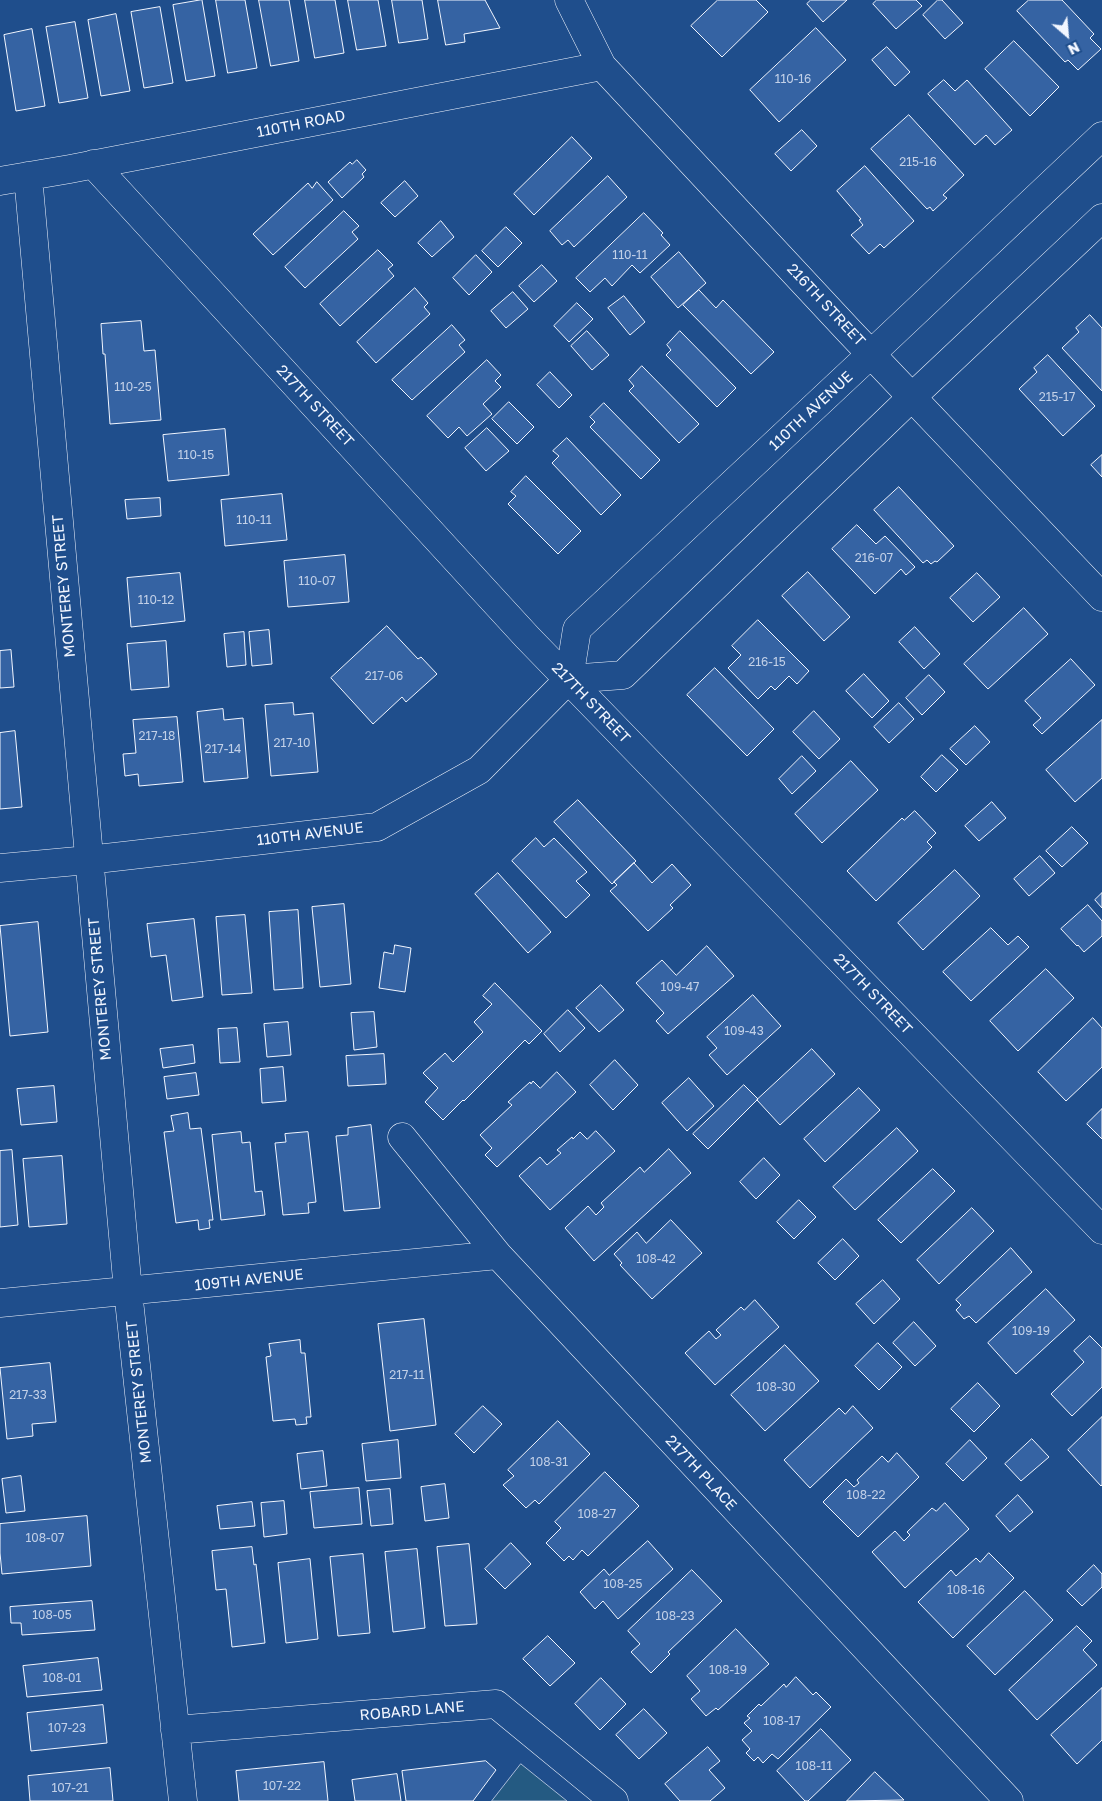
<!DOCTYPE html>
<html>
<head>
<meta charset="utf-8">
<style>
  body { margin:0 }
  #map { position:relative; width:1102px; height:1801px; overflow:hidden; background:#1f4e8c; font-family:"Golos Text",sans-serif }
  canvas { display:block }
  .north { position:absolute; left:1042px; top:10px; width:50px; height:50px; -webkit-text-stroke:4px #1f4e8c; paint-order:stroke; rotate:153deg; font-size:14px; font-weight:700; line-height:20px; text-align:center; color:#f2f6ff }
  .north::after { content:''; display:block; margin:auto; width:18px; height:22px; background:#f2f6ff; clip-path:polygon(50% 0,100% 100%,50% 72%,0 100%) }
</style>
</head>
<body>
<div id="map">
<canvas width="1102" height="1801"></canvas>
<div class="north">N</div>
</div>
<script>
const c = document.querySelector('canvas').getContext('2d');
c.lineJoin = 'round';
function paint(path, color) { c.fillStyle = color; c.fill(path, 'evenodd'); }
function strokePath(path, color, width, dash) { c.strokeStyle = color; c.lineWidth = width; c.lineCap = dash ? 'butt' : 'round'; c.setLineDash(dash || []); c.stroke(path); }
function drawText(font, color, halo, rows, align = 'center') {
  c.font = font + ' "Golos Text",sans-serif'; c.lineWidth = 4; c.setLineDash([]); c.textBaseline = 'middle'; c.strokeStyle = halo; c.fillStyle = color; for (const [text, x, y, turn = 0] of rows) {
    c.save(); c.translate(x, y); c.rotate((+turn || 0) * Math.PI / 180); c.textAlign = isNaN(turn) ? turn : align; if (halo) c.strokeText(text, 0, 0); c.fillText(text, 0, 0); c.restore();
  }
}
const green = new Path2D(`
  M521,1764l46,37h-75z`);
const building = new Path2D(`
  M202,0l13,76 -29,5 -13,-76z
  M216,0h29l12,68 -29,5z
  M259,0h30l10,61 -28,5z
  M305,0h30l9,53 -29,5z
  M348,0h30l8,46 -29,4z
  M392,0h30l6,39 -29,4z
  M438,0h47l15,28 -36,6 1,8 -19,3z
  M718,0h38l12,12 -46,45 -31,-31z
  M811,0h36l-24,22 -16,-18z
  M877,0h39l6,6 -26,23 -23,-25z
  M938,0h4l21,23 -18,16 -22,-24z
  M1029,0h33l32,34 -4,4 11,11 -23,21 -10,-10 -3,2 -48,-51z
  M160,7l13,76 -29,5 -13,-76z
  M116,14l14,77 -29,5 -13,-76z
  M75,22l13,76 -29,5 -13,-76z
  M816,28l30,32 -67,62 -29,-32z
  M32,29l13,77 -29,5 -12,-76z
  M1014,41l45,46 -29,29 -45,-47z
  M887,47l23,25 -15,14 -23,-26z
  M944,80l11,11 12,-11 45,50 -17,15 -9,-10 -11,10 -47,-51z
  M909,115l55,60 -21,20 4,3 -14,13 -3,-4 -3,2 -56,-60z
  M802,130l15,16 -26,25 -16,-17z
  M572,137l20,21 -58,57 -20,-21z
  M357,160l9,10 -4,4 2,3 -22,21 -14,-16 22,-20 2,2z
  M865,166l49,55 -30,27 -4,-4 -11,10 -18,-19 12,-10 -4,-5 2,-1 -24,-28z
  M608,176l19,21 -53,50 -6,-7 -6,5 -12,-14z
  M405,181l13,15 -23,21 -14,-14z
  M317,182l16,18 -60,55 -20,-21 55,-51 4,5z
  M344,211l15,15 -7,6 6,7 -53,49 -20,-21z
  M644,213l19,20 -2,2 9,10 -30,28 -8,-8 -20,21 -7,-8 -15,14 -14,-14z
  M441,221l13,16 -22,20 -14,-14z
  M506,227l16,16 -24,24 -16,-16z
  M378,250l15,15 -5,4 6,7 -54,50 -20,-22z
  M679,252l27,31 -28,25 -27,-31z
  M476,255l16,17 -23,23 -16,-17z
  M542,265l15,16 -23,21 -15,-16z
  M415,288l13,15 -4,4 6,7 -54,49 -19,-21z
  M699,290l17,18 7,-8 51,52 -23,22 -68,-69z
  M513,292l15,17 -22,19 -15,-17z
  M624,296l21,26 -15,13 -22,-27z
  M577,303l16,16 -24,23 -15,-16z
  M1090,315l12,13v63l-40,-43 17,-16 -3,-4z
  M141,321l3,30 11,-1 6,70 -51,4 -5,-70h-2l-2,-30z
  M452,325l13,15 -6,5 6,7 -53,48 -20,-20z
  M587,331l22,24 -17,15 -21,-24z
  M680,331l56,57 -19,19 -51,-52 5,-5 -4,-5z
  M1048,355l47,51 -32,30 -44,-47 18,-17 -3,-4z
  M487,360l14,15 -6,6 6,6 -18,17 9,10 -25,22 -8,-9 -11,11 -21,-22z
  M642,366l57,58 -20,19 -50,-52 5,-5 -5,-6z
  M550,372l22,23 -13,13 -22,-23z
  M509,402l25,25 -17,17 -25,-25z
  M604,403l56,57 -19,19 -51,-52 5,-5 -5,-5z
  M487,428l22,23 -23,20 -21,-23z
  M225,429l4,46 -61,6 -5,-46z
  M567,438l54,57 -20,20 -49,-52 7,-7 -6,-5z
  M1102,455v22l-11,-12z
  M526,476l55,55 -23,23 -50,-50 8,-8 -5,-4z
  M899,487l55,59 -17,16 -2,-1 -4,3 -4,-4 -4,3 -49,-53z
  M282,494l5,46 -62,6 -4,-46z
  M160,498l1,18 -34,3 -2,-19z
  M857,525l19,19 9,-8 30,31 -9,8 -5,-6 -26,25 -43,-45z
  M345,555l4,47 -61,5 -4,-46z
  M808,572l42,45 -26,24 -42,-45z
  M180,573l5,48 -54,6 -4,-49z
  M977,573l23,24 -27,25 -23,-24z
  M1024,608l24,26 -60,55 -24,-25z
  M758,620l51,51 -12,13 -8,-8 -14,14 -4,-4 -13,13 -30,-31 13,-13 -9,-9z
  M387,626l31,33 3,-2 16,17 -31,28 -4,-5 -29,27 -42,-46z
  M915,627l25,27 -16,15 -25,-27z
  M269,630l3,34 -20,2 -3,-34z
  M244,632l2,33 -19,2 -3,-33z
  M166,641l3,46 -38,3 -4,-46z
  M11,650l3,37 -14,1v-37z
  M1071,659l24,26 -53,49 -9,-9 8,-7 -16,-17z
  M715,668l59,61 -27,27 -60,-61z
  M864,674l25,27 -17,17 -26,-27z
  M929,675l16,17 -23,23 -16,-17z
  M293,703l1,12 19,-2 5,59 -47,4 -6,-71z
  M899,703l15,16 -25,24 -15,-16z
  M223,709l1,11 19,-2 5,60 -44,4 -7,-70z
  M814,711l26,28 -21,20 -26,-27z
  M177,717l6,65 -44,4 -1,-12 -13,2 -2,-22 13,-1 -3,-33z
  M1102,720v58l-27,24 -29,-32z
  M975,726l15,16 -24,23 -16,-16z
  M15,731l7,76 -22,2v-76z
  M942,755l16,15 -22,22 -15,-15z
  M802,756l14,15 -24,23 -13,-15z
  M851,761l27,29 -56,53 -27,-29z
  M578,800l58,61 -24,23 -58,-62z
  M992,802l14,16 -27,23 -14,-15z
  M915,811l21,22 -9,9 5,5 -56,54 -29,-30 55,-53 2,2z
  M1072,827l16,16 -26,24 -16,-16z
  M536,838l8,9 10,-9 33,34 -11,9 14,14 -24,23 -54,-57z
  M1040,856l15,17 -26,23 -15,-17z
  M634,863l18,20 20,-19 19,21 -21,20 3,3 -25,23 -38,-40 7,-6 -3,-3z
  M955,870l25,26 -57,54 -25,-27z
  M498,873l53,59 -23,21 -53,-59z
  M1102,893v15l-7,-8z
  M344,904l7,80 -31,3 -8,-80z
  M1088,905l14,16v15l-18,16 -6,-7 -1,1 -16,-17z
  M298,910l5,78 -29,2 -5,-78z
  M245,915l7,78 -30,2 -6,-78z
  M194,919l9,78 -31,4 -6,-46 -15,2 -4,-33z
  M38,922l10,110 -38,4 -10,-110z
  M991,928l17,17 10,-9 11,11 -58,54 -28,-29z
  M395,945l16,3 -6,44 -26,-4 5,-36 9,2z
  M707,946l27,30 -66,58 -12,-13 8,-8 -28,-30 26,-23 14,15z
  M1046,969l28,29 -56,53 -28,-30z
  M495,983l47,48 -13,13 -4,-4 -61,61 -1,-1 -20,20 -18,-18 13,-14 -15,-15 22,-20 8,9 30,-30 -9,-10 18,-18 -9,-8z
  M601,985l23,25 -25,22 -23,-24z
  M753,995l28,31 -54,49 -18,-20 8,-7 -10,-11z
  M568,1010l17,18 -25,24 -16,-18z
  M374,1012l3,35 -23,3 -3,-37z
  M1093,1018l9,10v39l-36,34 -28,-29z
  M288,1022l3,33 -24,2 -3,-33z
  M237,1028l3,34 -20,1 -2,-34z
  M193,1045l2,18 -32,5 -3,-19z
  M812,1049l23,25 -55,51 -23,-25z
  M384,1054l2,30 -38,2 -2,-30z
  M615,1060l23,25 -25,25 -23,-25z
  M283,1067l3,34 -24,2 -2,-34z
  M557,1072l19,20 -79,75 -12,-12 7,-7 -12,-13 32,-30 -4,-3 22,-20 1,2 2,-3 7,7z
  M196,1073l3,22 -32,4 -3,-22z
  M689,1078l25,28 -27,25 -25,-28z
  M744,1085l14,14 -50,50 -15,-15z
  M54,1086l3,36 -36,3 -4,-36z
  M859,1088l21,22 -55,52 -21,-23z
  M1102,1109v30l-15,-15z
  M188,1113l2,16 11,-1 12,92h-4l1,8 -11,2 -1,-10 -22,3 -12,-91 10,-1 -3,-15z
  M371,1125l9,83 -36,3 -8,-75 12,-1v-7z
  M897,1128l21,23 -63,59 -22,-23z
  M596,1131l19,20 -65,59 -31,-34 21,-19 7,8 14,-12 -4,-3 15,-13 1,2 7,-7 7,7z
  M241,1132l1,11 8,-1 5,50 7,-1 3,24 -44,5 -9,-85z
  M308,1132l8,70 -8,1 1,10 -26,2 -8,-72 11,-1 -1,-8z
  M669,1149l22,24 -97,88 -29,-33 23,-22 8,9 8,-8 -3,-4 39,-36 4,5z
  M12,1150l6,75 -18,2v-76z
  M62,1156l5,68 -38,3 -6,-68z
  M764,1158l16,17 -24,24 -16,-17z
  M933,1169l22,22 -54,52 -23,-23z
  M799,1200l17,17 -22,22 -17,-17z
  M972,1208l22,23 -55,53 -22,-24z
  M671,1220l31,33 -50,46 -32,-34 2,-2 -8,-9 23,-22 9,11z
  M843,1239l16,17 -24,24 -17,-17z
  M1011,1248l21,24 -56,51 -7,-7 -5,3 -8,-9 5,-5 -5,-5z
  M883,1280l17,19 -26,25 -18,-20z
  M1046,1289l29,31 -59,54 -28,-31z
  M755,1300l24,27 -64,58 -30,-32 24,-22 7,8 5,-4 -5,-5 25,-23 3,3z
  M424,1319l12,106 -46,6 -12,-107z
  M914,1322l22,24 -21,20 -22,-23z
  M1090,1336l12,12v39l-30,29 -21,-22 33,-32 -10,-11z
  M300,1340l1,13h4l6,64h-5l1,7 -11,1 -1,-6 -22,2 -7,-64 5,-1 -2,-12z
  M878,1343l24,24 -23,23 -24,-24z
  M785,1345l34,36 -54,50 -34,-36z
  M50,1363l6,59 -24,2 1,12 -26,3 -7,-71z
  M978,1383l22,23 -26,26 -23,-23z
  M483,1406l19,18 -28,29 -19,-19z
  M853,1406l20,22 -63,60 -26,-28 55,-52 6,6z
  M1102,1417v68l-1,1 -33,-36z
  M558,1421l32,33 -51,50 -4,-4 -9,8 -23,-23 11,-9 -6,-6z
  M1032,1439l17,18 -28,24 -16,-17z
  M398,1440l3,38 -35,3 -4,-37z
  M970,1440l17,18 -24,23 -17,-17z
  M323,1451l4,35 -26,3 -4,-35z
  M897,1453l22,24 -61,60 -35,-35 23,-23 8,8 5,-4 -2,-3 25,-24 6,6z
  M605,1472l34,34 -51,50 -6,-6 -9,10 -4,-4 -5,5 -18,-18 15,-15 -6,-6z
  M21,1476l4,35 -19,2 -4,-34z
  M445,1484l4,34 -24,3 -4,-34z
  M359,1488l3,36 -48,4 -4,-36z
  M390,1489l3,35 -22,2 -4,-35z
  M1018,1495l15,17 -23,20 -14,-16z
  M284,1501l3,33 -23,3 -3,-34z
  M252,1502l3,24 -35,3 -3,-23z
  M945,1503l24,26 -64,59 -33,-36 23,-21 9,10 6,-6 -3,-3 25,-24 4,3z
  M87,1516l4,50 -89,8 -2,-21v-29z
  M648,1541l25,28 -55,50 -15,-18 -8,8 -15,-17 24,-23 5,6z
  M511,1543l20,21 -26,25 -20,-20z
  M469,1544l8,80 -32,2 -8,-79z
  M252,1547l2,18 2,-1 9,79 -33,4 -6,-58 -10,1 -4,-39z
  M417,1549l8,79 -32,4 -8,-80z
  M989,1553l25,25 -61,60 -35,-36 33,-32 5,6 20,-18 4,4z
  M363,1554l7,79 -32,3 -8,-79z
  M310,1559l8,80 -32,4 -8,-80z
  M1094,1565l8,9v13l-20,19 -15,-15z
  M692,1570l30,31 -54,51 2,2 -19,19 -20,-21 9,-8 -12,-13z
  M1025,1591l28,29 -58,55 -28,-29z
  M92,1601l3,29 -73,5 -1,-12h-10l-1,-16z
  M1077,1626l15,15 -9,9 14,15 -60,55 -28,-30z
  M736,1629l33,35 -51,46 -2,-2 -10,8 -15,-17 9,-8 -13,-15z
  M548,1636l27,27 -25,23 -27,-27z
  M98,1658l4,32 -75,7 -4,-31z
  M796,1677l17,18 3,-3 15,15 -53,52 -6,-5 -9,9 -5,-6 -4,4 -8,-8 4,-4 -8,-9 10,-9 -8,-8 6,-5 -3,-2 12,-12 2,2 23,-22 2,3z
  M601,1678l25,26 -26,26 -25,-26z
  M1102,1688v52l-25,24 -26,-29z
  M103,1705l4,38 -76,8 -4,-38z
  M644,1709l23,24 -28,26 -23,-24z
  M821,1729l30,31 -43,41h-3l-28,-30z
  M708,1747l12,14 -11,9 16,18 -15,13h-30l-15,-17z
  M486,1761l10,9 -23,31h-67l-4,-30z
  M324,1762l4,39h-89l-3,-30z
  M110,1768l3,33h-83l-2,-25z
  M875,1772l29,28 -57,1z
  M397,1774l4,27h-46l-3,-21z`);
const minor = new Path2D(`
  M569,0l33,66 247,265 253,266
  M93,164l434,473 575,593
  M28,176l100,1115 55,510
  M0,181l70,-12 532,-103
  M569,679l54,-4 290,-279 189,-178
  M0,868l88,-8 289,-33 102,-57 90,-91 8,-50 294,-275 231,-218
  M402,1137l96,118 511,546
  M0,1303l498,-48
  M175,1730l321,-26 118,97`);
const numberNames = [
  ["110-16",793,79],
  ["215-16",918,162],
  ["110-11",630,255],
  ["110-25",133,387],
  ["215-17",1057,397],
  ["110-15",196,455],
  ["110-11",254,520],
  ["216-07",874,558],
  ["110-07",317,581],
  ["110-12",156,600],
  ["216-15",767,662],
  ["217-06",384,676],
  ["217-18",157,736],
  ["217-10",292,743],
  ["217-14",223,749],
  ["109-47",680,987],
  ["109-43",744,1031],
  ["108-42",656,1259],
  ["109-19",1031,1331],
  ["217-11",407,1375],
  ["108-30",776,1387],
  ["217-33",28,1395],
  ["108-31",549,1462],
  ["108-22",866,1495],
  ["108-27",597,1514],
  ["108-07",45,1538],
  ["108-25",623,1584],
  ["108-16",966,1590],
  ["108-05",52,1615],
  ["108-23",675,1616],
  ["108-19",728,1670],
  ["108-01",62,1678],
  ["108-17",782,1721],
  ["107-23",67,1728],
  ["108-11",814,1766],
  ["107-22",282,1786],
  ["107-21",70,1788]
];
const streetNames = [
  ["110TH ROAD",301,124,-11],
  ["216TH STREET",826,305,47],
  ["217TH STREET",315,406,47],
  ["110TH AVENUE",811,411,-43],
  ["MONTEREY STREET",64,586,-95],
  ["217TH STREET",591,703,46],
  ["110TH AVENUE",310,834,-7],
  ["MONTEREY STREET",100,989,-95],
  ["217TH STREET",873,994,46],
  ["109TH AVENUE",249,1280,-6],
  ["MONTEREY STREET",139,1392,-96],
  ["217TH PLACE",701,1473,47],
  ["ROBARD LANE",412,1711,-5]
];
paint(green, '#245a82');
strokePath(green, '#a8bbd7', 1);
paint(building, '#3563a3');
strokePath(building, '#f2f6ff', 1);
strokePath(minor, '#f2f6ff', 29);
strokePath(minor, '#1f4e8c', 28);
drawText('12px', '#c3d1e8', null, numberNames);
drawText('15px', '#f2f6ff', '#1f4e8c', streetNames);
</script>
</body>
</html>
